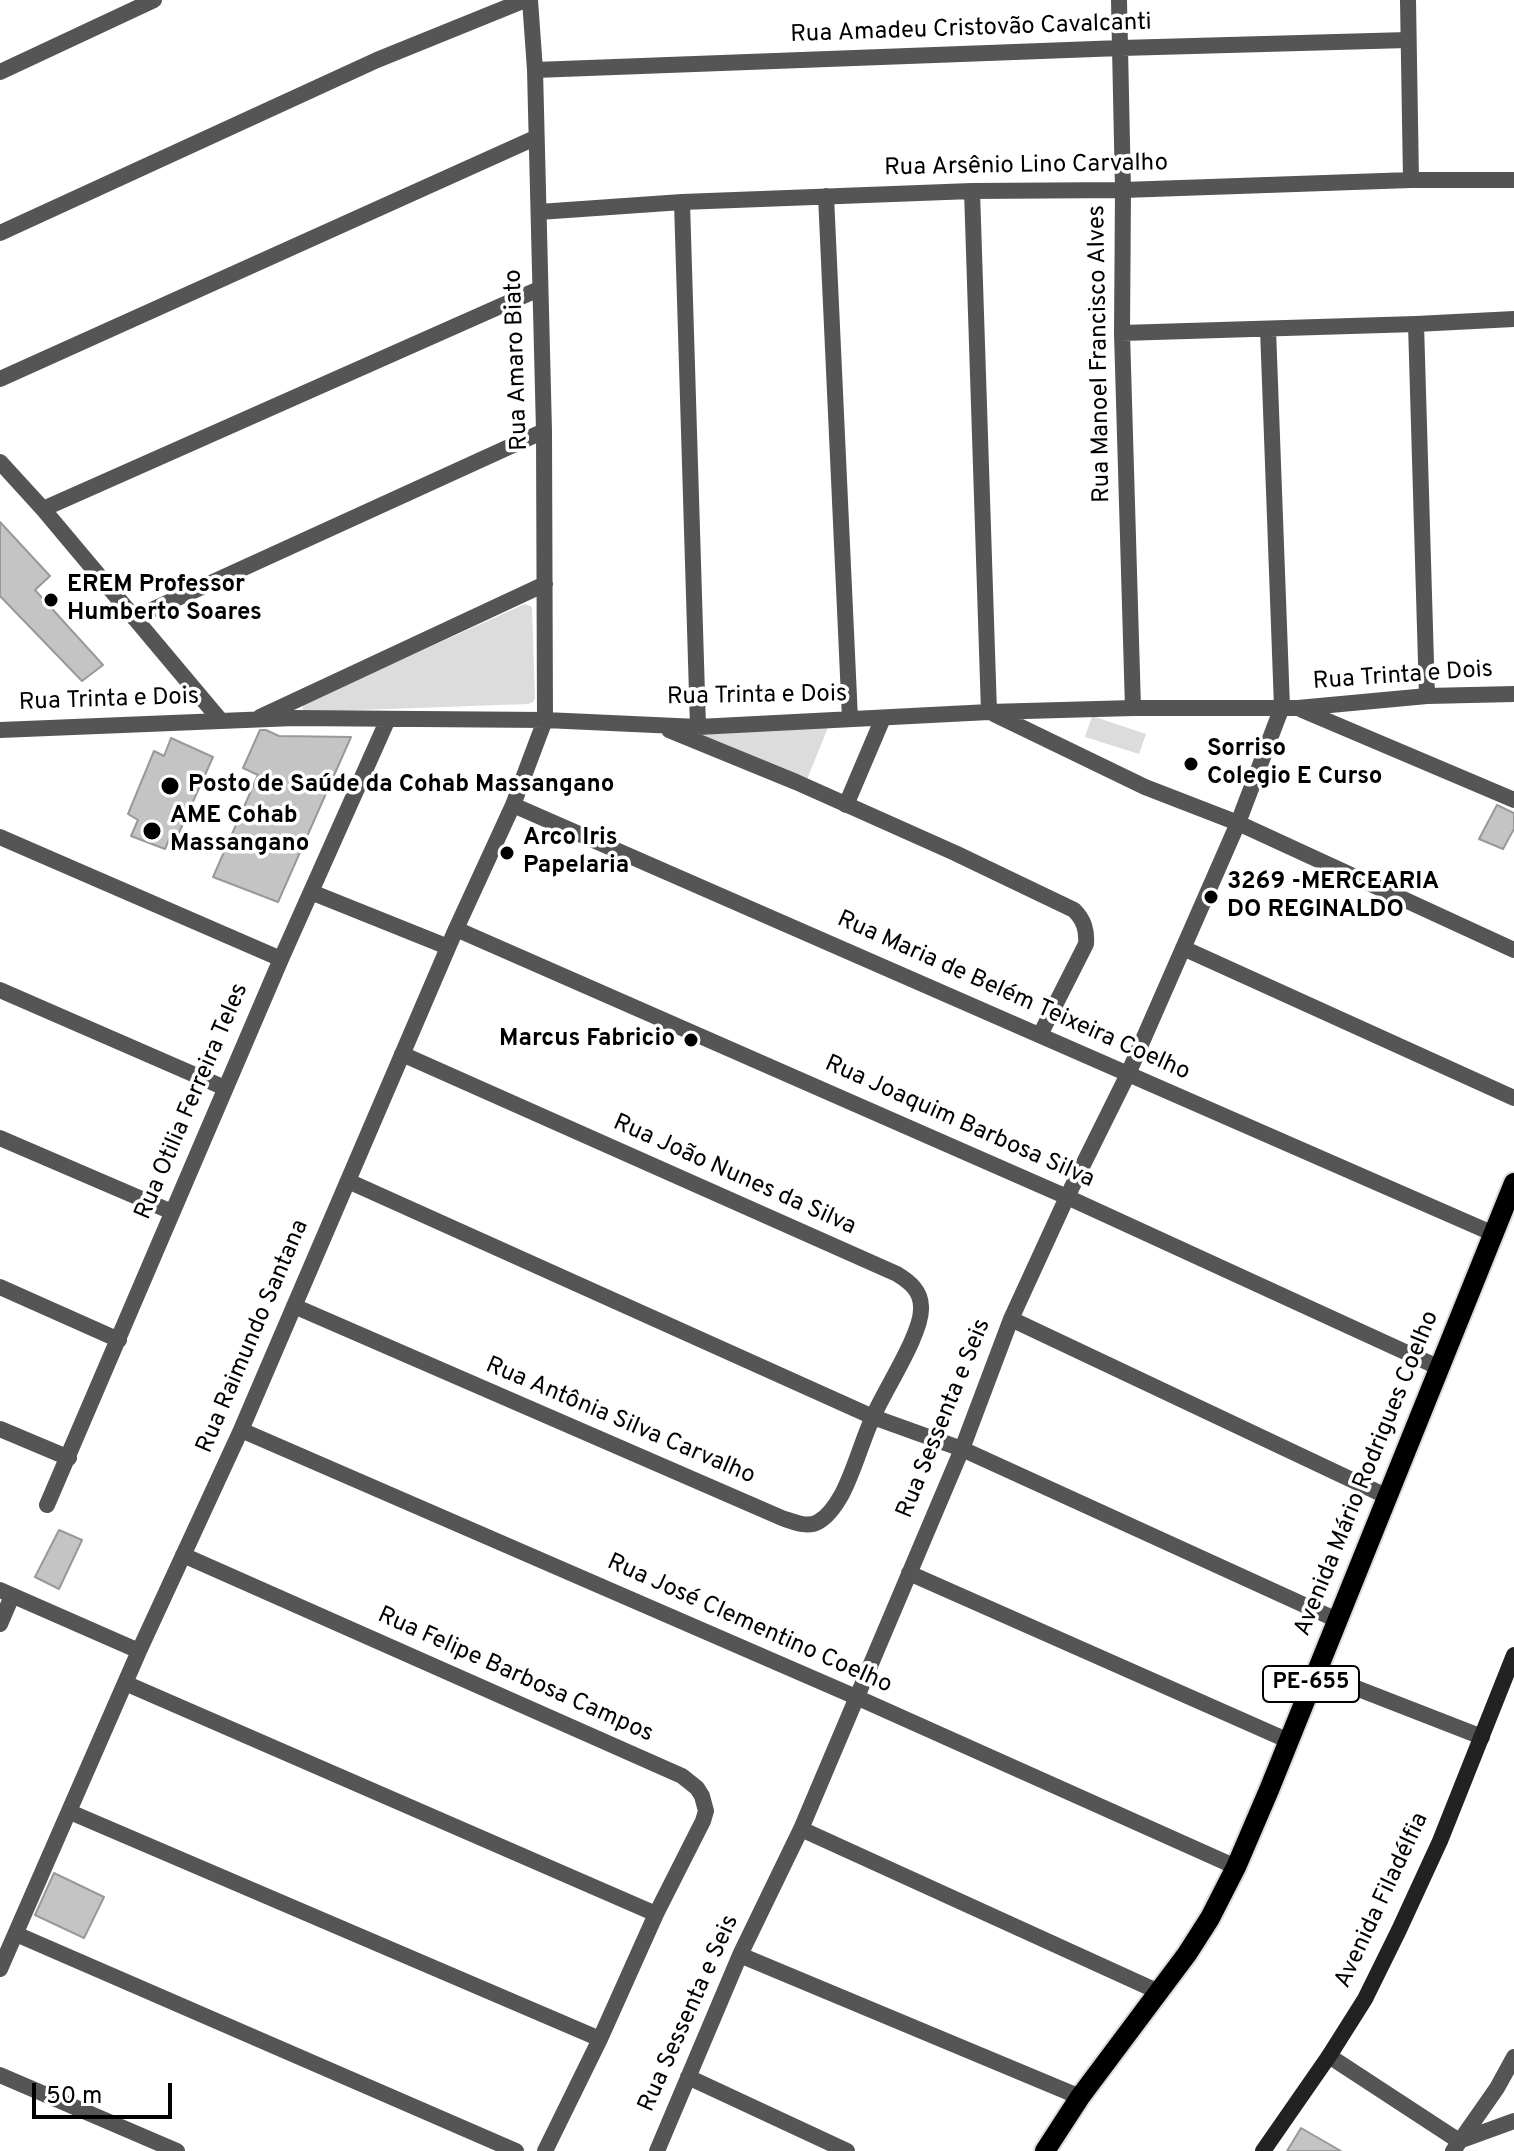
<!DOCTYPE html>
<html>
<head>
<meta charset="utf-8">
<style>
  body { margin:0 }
  #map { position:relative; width:1514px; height:2151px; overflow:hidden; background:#fff; font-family:Overpass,sans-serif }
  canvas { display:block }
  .scale { position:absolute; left:32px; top:2083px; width:140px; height:36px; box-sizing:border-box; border:4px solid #000; border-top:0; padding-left:10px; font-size:24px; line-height:28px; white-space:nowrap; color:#000; -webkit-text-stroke:6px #fff; paint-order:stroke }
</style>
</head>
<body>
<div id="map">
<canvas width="1514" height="2151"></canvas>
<div class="scale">50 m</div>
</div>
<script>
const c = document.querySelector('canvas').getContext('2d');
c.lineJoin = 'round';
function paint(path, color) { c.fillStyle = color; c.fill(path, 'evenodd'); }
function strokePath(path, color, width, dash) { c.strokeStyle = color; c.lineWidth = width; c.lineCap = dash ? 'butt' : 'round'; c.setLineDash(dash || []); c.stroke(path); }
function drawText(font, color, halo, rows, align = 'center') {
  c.font = font + ' Overpass,sans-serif'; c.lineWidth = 7; c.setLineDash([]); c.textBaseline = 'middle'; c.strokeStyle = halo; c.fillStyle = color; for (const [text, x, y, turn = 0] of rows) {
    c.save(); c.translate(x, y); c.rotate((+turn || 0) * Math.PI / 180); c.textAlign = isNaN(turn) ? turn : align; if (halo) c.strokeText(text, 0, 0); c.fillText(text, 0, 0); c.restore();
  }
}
const green = new Path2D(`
  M525,604l7,3 3,91 -2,4 -5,2 -223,8 -3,-4 2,-4z
  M1092,716l54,18 -7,20 -54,-17z
  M829,725l-23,57 -113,-49z`);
const building = new Path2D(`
  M0,522l50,54 -15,14 68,75 -21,16 -82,-85z
  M260,730h6l13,6 72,1 -73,165 -65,-25 45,-102 -15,-7z
  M171,738l42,19 -35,78 -6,-3 -7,17 -34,-13 7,-16 -10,-6 26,-63 10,5z
  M1497,805l17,8v16l-11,20 -24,-10z
  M59,1530l23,10 -23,49 -24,-12z
  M54,1873l50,24 -20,41 -49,-23z
  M1301,2128l40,23h-54z`);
const street = new Path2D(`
  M1119,0l4,190 -1,143 11,375
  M1408,0l3,180
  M535,70l586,-22 287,-8
  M0,72l154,-72
  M972,191l17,521
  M826,196l24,523
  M682,202l16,525
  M539,212l143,-10 290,-11 151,-1 288,-10h103
  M0,233l377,-173 148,-60
  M1416,324l11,372
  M1122,333l294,-9 98,-5
  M0,379l535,-241
  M0,462l43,47 178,212
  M43,509l496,-220
  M134,618l410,-187
  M1302,710l212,90
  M994,714l151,73 93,36 276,127
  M260,717l285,-133
  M0,730l294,-12 251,2 153,7 291,-15 144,-4h165l129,-12 87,-2
  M669,730l127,52 159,71 119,57c10,10 13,20 12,34l-46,91
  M513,805l981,429
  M846,805l37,-87
  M0,837l281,122
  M311,892l137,55
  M456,929l611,268 373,171
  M1183,948l331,150
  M0,990l225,98
  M0,1138l172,74
  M348,1181l525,236 89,32 375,171
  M0,1287l119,53
  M294,1306l488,212c12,4 25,10 36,4 11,-6 18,-17 24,-28 12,-23 19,-50 30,-75 11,-27 51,-86 49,-112 0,-16 -11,-25 -24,-33l-495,-220
  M1011,1319l377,178
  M0,1429l69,29
  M241,1430l615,267 380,170
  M47,1505l234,-546 107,-240
  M183,1555l499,221 15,12 5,8 4,15 -3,10 -47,93 -56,125 -55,112
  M909,1573l380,168
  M0,1590l139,61
  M0,1624l12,-28
  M1315,1672l167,65
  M125,1683l531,231
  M70,1812l530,227
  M801,1829l358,163
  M16,1934l500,217
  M740,1955l340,142
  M0,1969l139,-318 102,-221 215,-501 57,-124 32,-85 -1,-289 -9,-361 -5,-70
  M1329,2056l130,85 55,-20
  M0,2075l177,76
  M688,2077l159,74
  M657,2151l83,-196 61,-126 161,-380 49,-130 56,-122 61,-123 110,-251 44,-116 -14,-378
  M1453,2151l44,-63 17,-31`);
const secondary = new Path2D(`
  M1263,2151l66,-95 36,-57 34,-69 41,-89 74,-186`);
const primary = new Path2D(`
  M1045,2151l35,-54 107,-143 23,-36 26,-51 33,-77 245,-607`);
const markers = [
  [51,600,8,"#000"],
  [1191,764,8,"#000"],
  [170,786,10,"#000"],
  [152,831,10,"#000"],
  [507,853,8,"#000"],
  [1211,897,8,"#000"],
  [691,1040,8,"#000"]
];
const shields = [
  [1311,1684,96]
];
const shieldNames = [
  ["PE-655",1311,1684]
];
const streetNames = [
  ["Rua Amadeu Cristovão Cavalcanti",971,30,-2],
  ["Rua Arsênio Lino Carvalho",1026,167,-1],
  ["Rua Manoel Francisco Alves",1101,354,-91],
  ["Rua Amaro Biato",518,360,-92],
  ["Rua Trinta e Dois",1403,677,-4],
  ["Rua Trinta e Dois",757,697,-1],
  ["Rua Trinta e Dois",109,701,-2],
  ["Rua Maria de Belém Teixeira Coelho",1013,997,24],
  ["Rua Otilia Ferreira Teles",193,1102,-67],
  ["Rua Joaquim Barbosa Silva",959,1123,24],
  ["Rua João Nunes da Silva",734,1176,24],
  ["Rua Raimundo Santana",254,1337,-67],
  ["Rua Sessenta e Seis",945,1419,-68],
  ["Rua Antônia Silva Carvalho",620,1422,23],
  ["Avenida Mário Rodrigues Coelho",1368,1474,-68],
  ["Rua José Clementino Coelho",749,1625,24],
  ["Rua Felipe Barbosa Campos",515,1676,24],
  ["Avenida Filadélfia",1383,1901,-65],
  ["Rua Sessenta e Seis",690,2014,-66]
];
const poiNames = [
  ["EREM Professor",67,586],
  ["Humberto Soares",67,614],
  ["Sorriso",1207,750],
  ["Colegio E Curso",1207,778],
  ["Posto de Saúde da Cohab Massangano",188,786],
  ["AME Cohab",170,817],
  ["Massangano",170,845],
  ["Arco Iris",523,839],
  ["Papelaria",523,867],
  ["3269 -MERCEARIA",1227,883],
  ["DO REGINALDO",1227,911],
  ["Marcus Fabricio",675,1040,"right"]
];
paint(green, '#dcdcdc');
paint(building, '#c4c4c4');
strokePath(building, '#999', 2);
strokePath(primary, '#dbdbdb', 24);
strokePath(street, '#555', 16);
strokePath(secondary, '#222', 16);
strokePath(primary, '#000', 20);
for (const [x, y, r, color] of markers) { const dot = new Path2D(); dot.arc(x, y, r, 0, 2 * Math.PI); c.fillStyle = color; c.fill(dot); strokePath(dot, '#fff', 3); }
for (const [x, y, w] of shields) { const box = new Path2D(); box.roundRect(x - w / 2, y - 18, w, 36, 6); c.fillStyle = '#fff'; c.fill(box); strokePath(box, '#000', 2); }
drawText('bold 22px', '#000', null, shieldNames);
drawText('24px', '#000', '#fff', streetNames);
drawText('bold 24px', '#000', '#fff', poiNames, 'left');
</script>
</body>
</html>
